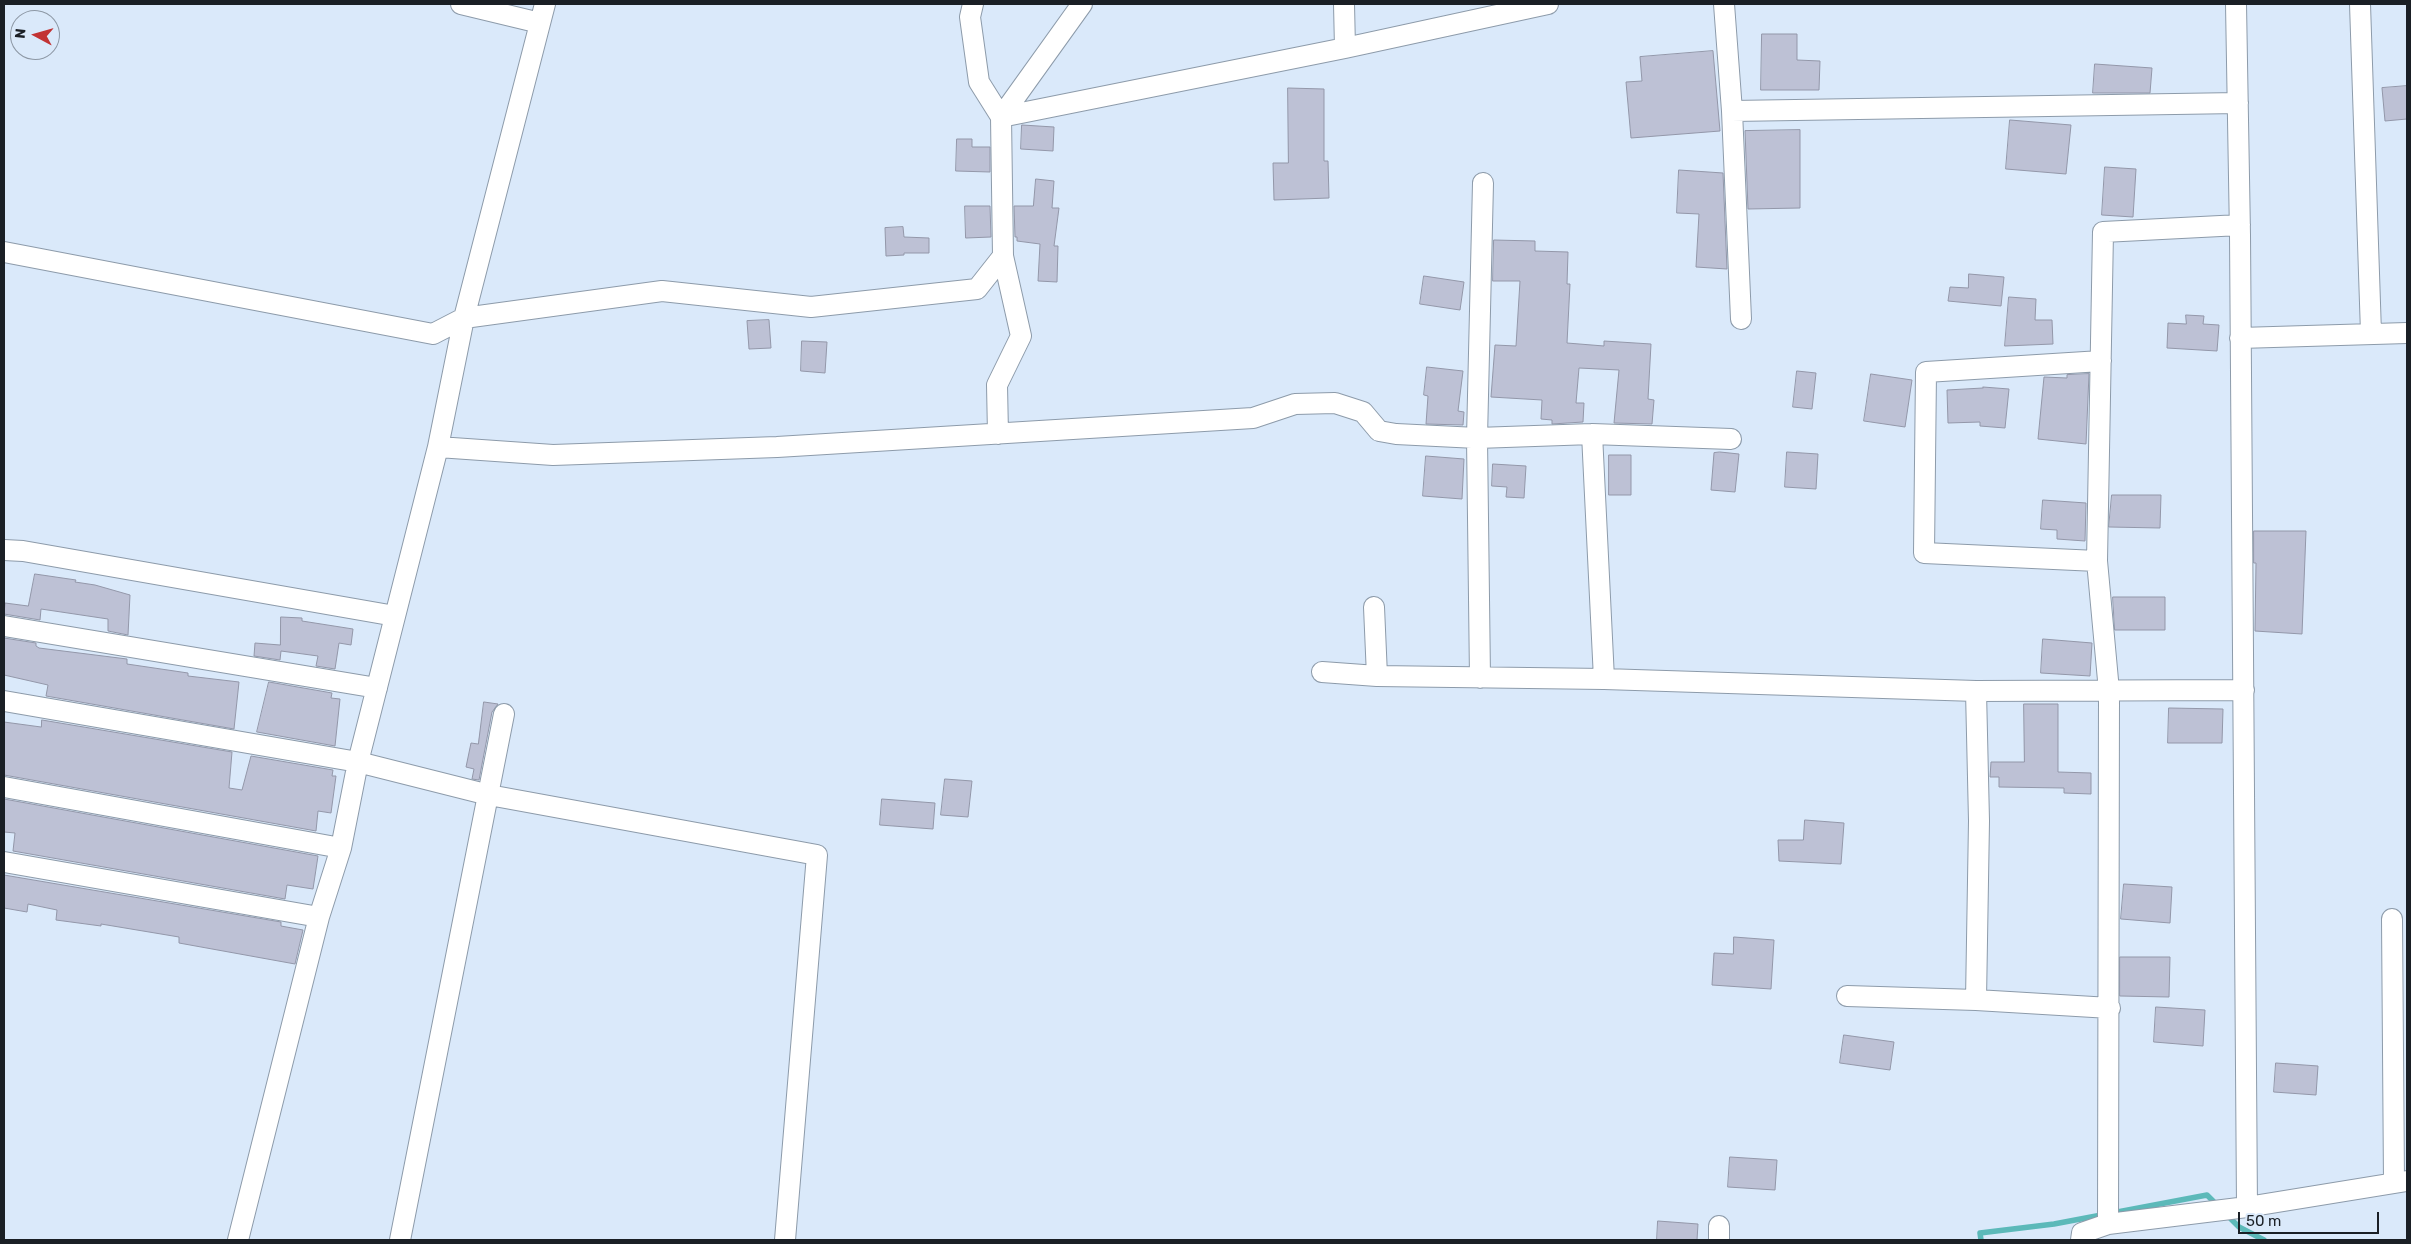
<!DOCTYPE html>
<html>
<head>
<meta charset="utf-8">
<style>
  body { margin:0 }
  #map { position:relative; width:2411px; height:1244px; overflow:hidden; background:#dae9fa; font-family:Rubik,sans-serif }
  canvas { display:block }
  .frame { position:absolute; inset:0; border:5px solid #1a1f25; pointer-events:none }
  .north { position:absolute; left:10px; top:10px; width:50px; height:50px; box-sizing:border-box; background:#dae9fa; border:1px solid #8d98a5; border-radius:50%; rotate:276deg; font-size:14px; font-weight:700; line-height:20px; text-align:center; color:#1a1f25 }
  .north::after { content:''; display:block; margin:auto; width:18px; height:22px; background:#c23334; clip-path:polygon(50% 0,100% 100%,50% 72%,0 100%) }
  .scale { position:absolute; left:2238px; top:1212px; width:141px; height:22px; box-sizing:border-box; border:2px solid #1a1f25; border-top:0; padding-left:6px; font-size:15px; line-height:18px; white-space:nowrap; color:#1a1f25; -webkit-text-stroke:4px #dae9fa; paint-order:stroke }
</style>
</head>
<body>
<div id="map">
<canvas width="2411" height="1244"></canvas>
<div class="frame"></div>
<div class="north">N</div>
<div class="scale">50 m</div>
</div>
<script>
const c = document.querySelector('canvas').getContext('2d');
c.lineJoin = 'round';
function strokePath(path, color, width, dash) { c.strokeStyle = color; c.lineWidth = width; c.lineCap = dash ? 'butt' : 'round'; c.setLineDash(dash || []); c.stroke(path); }
function paint(path, color) { c.fillStyle = color; c.fill(path, 'evenodd'); }
const stream = new Path2D(`
  M2226,1214l13,13 25,13
  M1981,1240l-1,-7 74,-9 153,-29 11,11`);
const building = new Path2D(`
  M1762,34h35v26l23,1 -1,29h-58z
  M1713,51l7,80 -89,7 -5,-56 16,-1 -2,-24z
  M2095,64l57,4 -2,25h-57z
  M2407,86v33l-22,2 -3,-33z
  M1288,88l36,1v72h4l1,37 -55,2 -1,-37h15z
  M2010,120l61,5 -5,49 -60,-5z
  M1022,125l32,2 -1,24 -32,-2z
  M1800,130v78l-52,1 -3,-78z
  M957,139h15v8h18v25l-34,-1z
  M2105,167l31,2 -3,48 -31,-2z
  M1679,170l44,3 4,96 -31,-2 3,-53 -22,-1z
  M1036,179l18,2 -2,27h7l-5,38h4l-1,36 -19,-1 2,-37 -23,-3v-4h-2l-1,-31h19z
  M965,206h25l1,31 -25,1z
  M903,227l1,10 25,1v15h-25v2l-18,1 -1,-28z
  M1494,240l41,1v10l33,1 -1,32h3l-3,59 37,3v-5l47,3 -3,55 6,1 -2,24 -38,-1 5,-53 -40,-2 -3,35h8l-1,19 -31,2v-4l-11,-1 1,-19 -51,-3 4,-52 21,1 4,-65h-27z
  M1969,274l35,3 -3,29 -53,-5 2,-14 18,1z
  M1424,276l40,6 -4,28 -40,-6z
  M2009,297l27,2 -1,21h17l1,24 -48,2z
  M2186,315l18,1 -1,8 16,1 -2,26 -50,-3 1,-25 18,1z
  M769,320l2,28 -22,1 -2,-28z
  M802,341l25,1 -2,31 -24,-2z
  M1427,367l36,4 -5,40 6,1 -1,13 -37,-1 2,-28 -4,-1z
  M1797,371l19,2 -4,36 -19,-2z
  M1871,374l41,6 -7,47 -41,-6z
  M2089,374l-3,70 -48,-5 6,-62 23,1v-3z
  M1983,387l26,2 -4,39 -25,-2v-4l-32,1 -1,-33 36,-2z
  M1720,452l19,2 -4,38 -24,-2 3,-37z
  M1787,452l31,2 -2,35 -31,-2z
  M1609,455h22v40h-22z
  M1426,456l38,3 -2,40 -39,-3z
  M1493,464l33,2 -2,32 -18,-1 1,-10 -15,-1z
  M2112,495h49l-1,33 -51,-1z
  M2043,500l43,3 -1,38 -28,-2v-9l-16,-1z
  M2254,531h52l-4,103 -47,-3 1,-68h-2z
  M35,574l41,6 -1,2 20,3 35,10 -2,40 -20,-4v-12l-67,-10 -1,11 -36,-6 1,-11 23,3z
  M2113,597h52v33h-50z
  M281,617l21,1v3l51,8 -2,16 -12,-2 -4,26 -19,-3 2,-10 -37,-5 -1,9 -26,-4 1,-13 25,2z
  M4,638l32,5v3l3,2 88,11v5l61,9v3l51,6 -5,47 -188,-33 2,-11 -44,-10z
  M2043,639l49,4 -2,33 -49,-3z
  M269,682l63,11 -1,5 9,1 -5,47 -78,-14z
  M484,702l14,2 -6,8 -13,68 -7,-1 2,-10 -8,-2 5,-24 7,1z
  M2024,704h34v68l33,1v21l-27,-1v-5l-65,-1v-10h-9l1,-15h33z
  M2169,708l54,1 -1,34h-54z
  M42,720l190,32 -3,36 13,2 9,-34 82,14 -1,6h4l-5,37 -13,-2 -2,20 -312,-56v-53l37,5z
  M945,779l27,2 -4,36 -27,-2z
  M4,799l314,57 -5,33 -26,-4 -2,14 -272,-48 2,-18 -11,-1z
  M882,799l53,4 -2,26 -53,-4z
  M1805,820l39,3 -3,41 -62,-3 -1,-21h25z
  M4,875l277,47v4l22,4 -8,34 -116,-21v-6l-78,-13v2l-45,-6 1,-10 -29,-6 -1,8 -23,-4z
  M2124,884l48,3 -2,36 -49,-4z
  M1734,937l40,3 -3,49 -59,-4 2,-32 19,1z
  M2120,957h50l-1,40 -49,-1z
  M2156,1007l49,3 -2,36 -49,-4z
  M1844,1035l50,7 -4,28 -50,-7z
  M2276,1063l42,3 -2,29 -42,-3z
  M1730,1157l47,3 -2,30 -47,-3z
  M1658,1221l40,3 -1,16h-40z`);
const minor = new Path2D(`
  M461,4l79,19
  M973,4l-3,13 9,65 22,35 344,-69 203,-44
  M1344,4l1,44
  M1724,4l8,107 9,208
  M2236,4l4,231 7,972
  M2360,4l11,329
  M1732,111l506,-8
  M4,252l429,82 31,-16 198,-27 149,16 166,-18 26,-33
  M2240,338l167,-5
  M998,434l-1,-49 24,-49 -18,-80 -2,-139 81,-113
  M1592,434l12,245
  M438,447l115,8 224,-8 476,-29 42,-14 40,-1 28,9 16,19 17,3 81,4 115,-4 139,5
  M4,550l19,1 372,65
  M2097,561l-173,-8 2,-181 175,-11
  M1374,607l3,69
  M4,626l373,62
  M1322,672l55,4 227,3 372,12 268,-1
  M1480,678l-3,-240 6,-255
  M1976,691l3,130 -3,179 134,8
  M4,701l354,61 131,33 328,60 -32,385
  M4,787l337,61
  M4,862l315,55
  M2392,919l2,264
  M1847,996l129,4
  M2108,1224l1,-533 -12,-130 6,-329 137,-7
  M1719,1226v14
  M238,1240l81,-323 22,-69 17,-86 80,-315 26,-129 81,-314
  M400,1240l104,-526
  M2081,1240l1,-7 26,-9 139,-17 160,-26`);
strokePath(stream, '#5cb9b9', 5.5);
paint(building, '#bdc1d5');
strokePath(building, '#9397a9', 1);
strokePath(minor, '#8d9baa', 22);
strokePath(minor, '#fff', 20);
</script>
</body>
</html>
